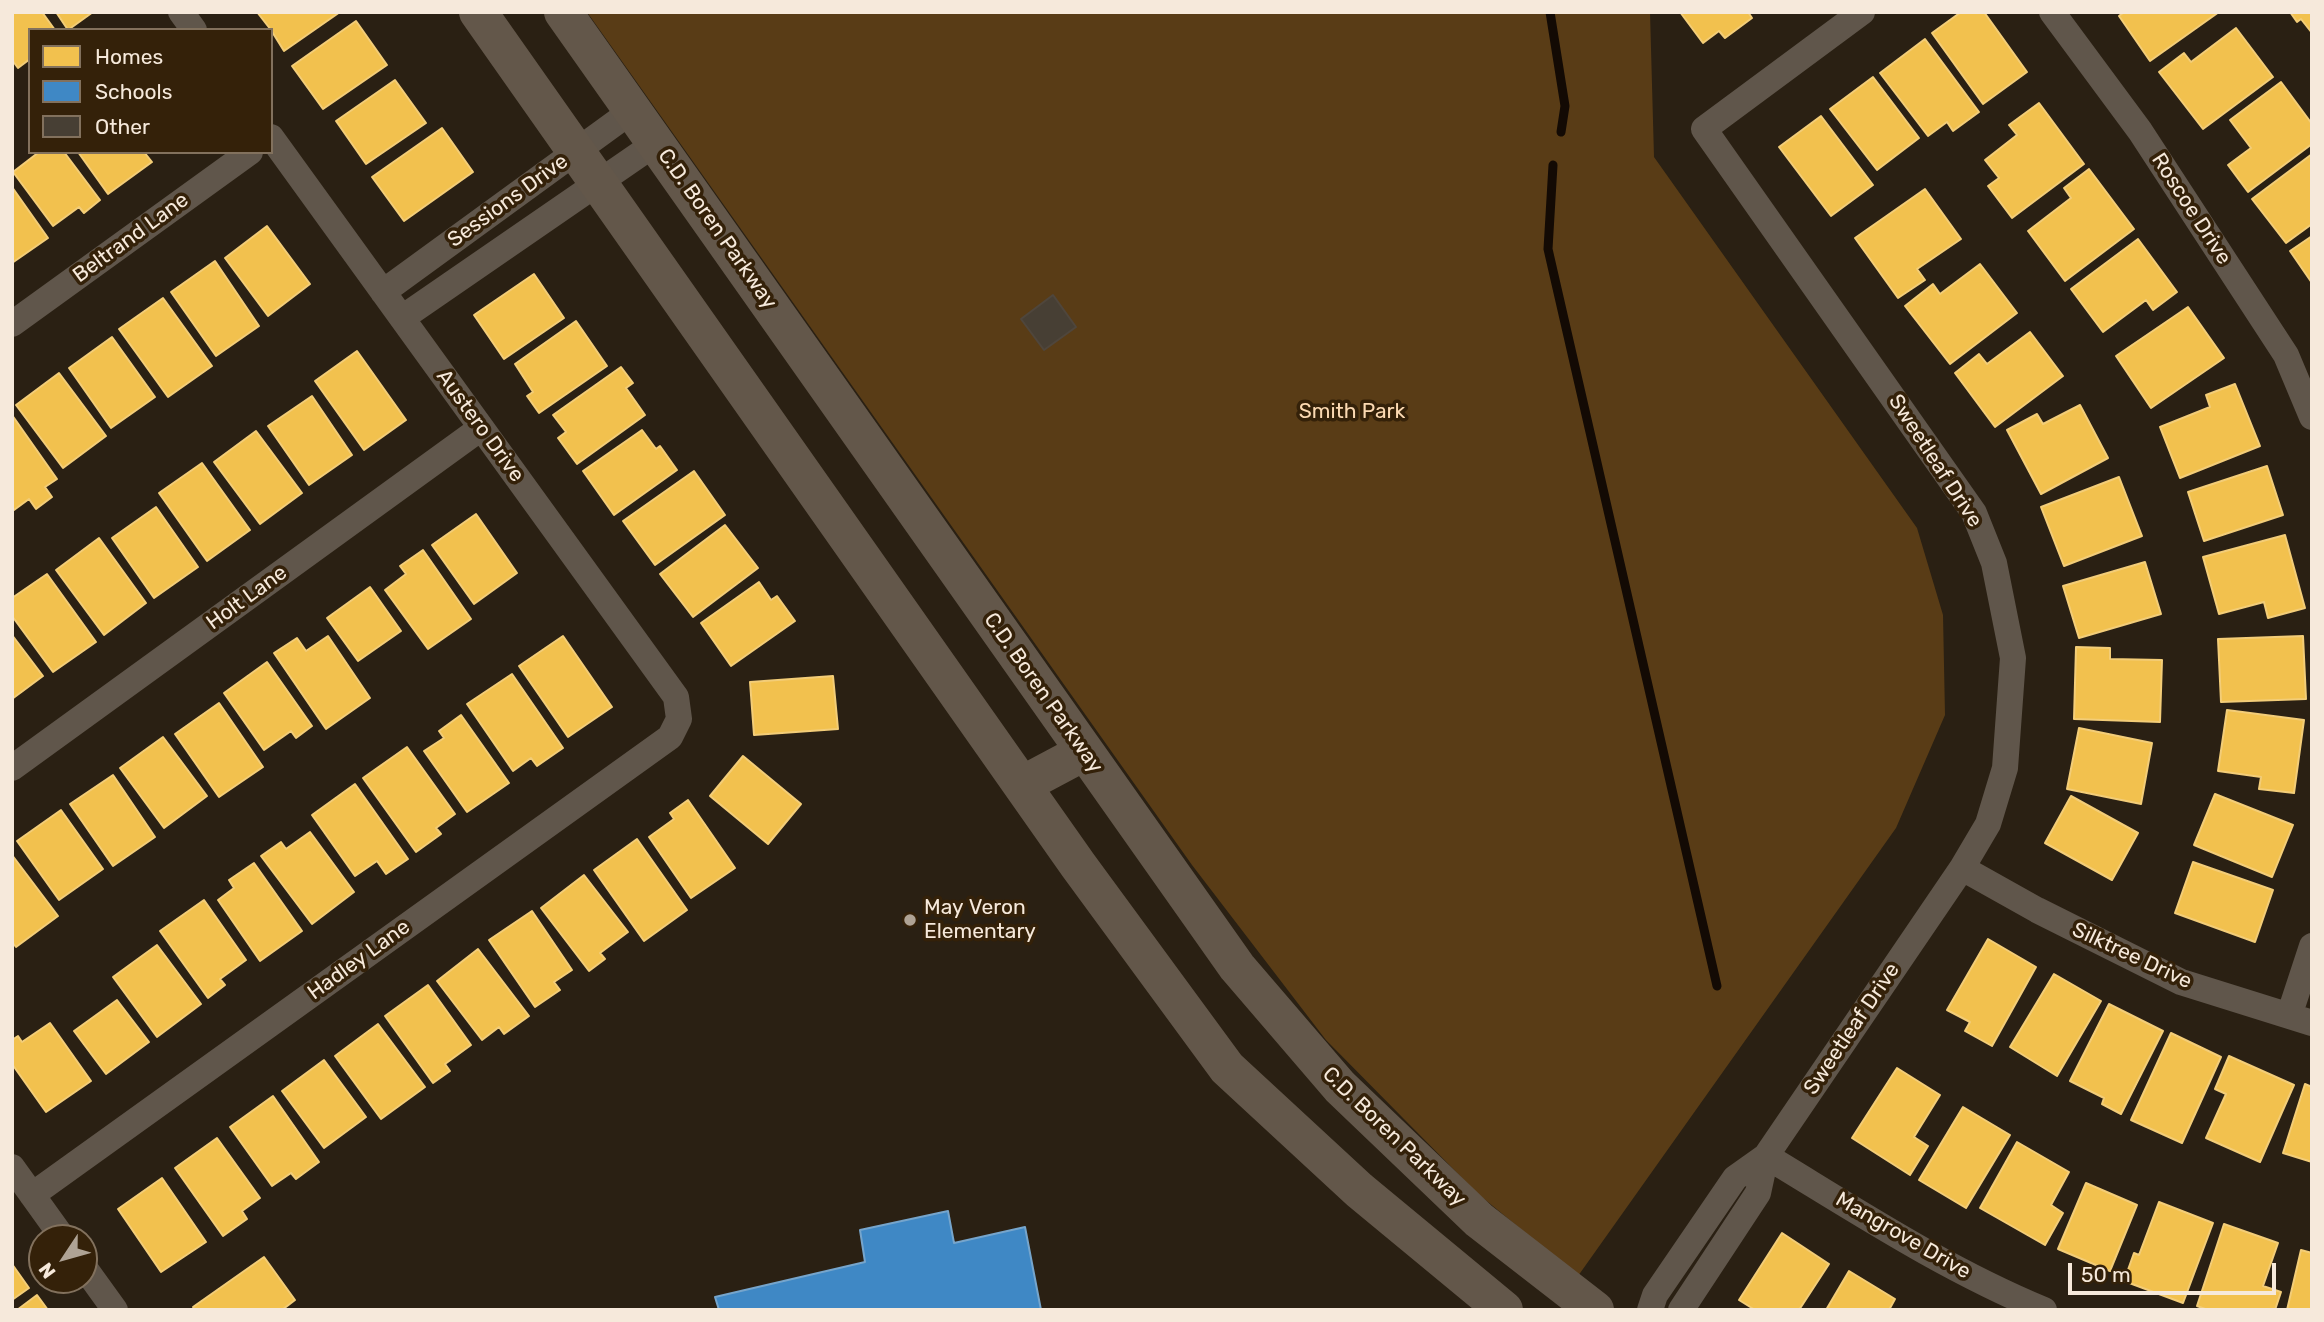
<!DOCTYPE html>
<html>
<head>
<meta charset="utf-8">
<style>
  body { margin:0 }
  #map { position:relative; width:2324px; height:1322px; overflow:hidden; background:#2a2013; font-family:Rubik,sans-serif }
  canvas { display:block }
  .frame { position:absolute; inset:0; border:14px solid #f6e9db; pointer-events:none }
  .legend { position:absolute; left:28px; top:28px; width:245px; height:126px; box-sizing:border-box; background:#342109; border:2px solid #82715d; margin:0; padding:9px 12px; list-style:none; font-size:21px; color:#f6e9db }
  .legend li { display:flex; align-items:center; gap:14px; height:35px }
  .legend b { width:35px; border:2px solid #82715d }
  .north { position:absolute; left:28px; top:1224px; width:70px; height:70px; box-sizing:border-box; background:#342109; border:2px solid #82715d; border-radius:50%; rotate:234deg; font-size:19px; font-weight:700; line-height:28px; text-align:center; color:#f6e9db }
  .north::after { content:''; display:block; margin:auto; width:24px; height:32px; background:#afa395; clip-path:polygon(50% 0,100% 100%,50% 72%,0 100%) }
  .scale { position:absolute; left:2068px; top:1263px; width:208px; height:32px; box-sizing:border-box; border:4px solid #f6e9db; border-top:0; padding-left:9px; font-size:21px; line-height:24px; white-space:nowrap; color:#f6e9db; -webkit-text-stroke:5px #342109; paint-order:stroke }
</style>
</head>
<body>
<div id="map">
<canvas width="2324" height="1322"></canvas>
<div class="frame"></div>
<ul class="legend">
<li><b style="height:19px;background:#f2c14e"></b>Homes</li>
<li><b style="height:19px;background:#3f88c5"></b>Schools</li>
<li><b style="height:19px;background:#473f34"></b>Other</li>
</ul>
<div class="north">N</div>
<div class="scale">50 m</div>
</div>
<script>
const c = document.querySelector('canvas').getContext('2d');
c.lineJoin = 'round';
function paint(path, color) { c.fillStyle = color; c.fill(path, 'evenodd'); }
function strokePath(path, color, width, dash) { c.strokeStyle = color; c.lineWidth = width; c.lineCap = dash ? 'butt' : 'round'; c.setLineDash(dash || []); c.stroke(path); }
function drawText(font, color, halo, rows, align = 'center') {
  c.font = font + ' Rubik,sans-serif'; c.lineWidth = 7; c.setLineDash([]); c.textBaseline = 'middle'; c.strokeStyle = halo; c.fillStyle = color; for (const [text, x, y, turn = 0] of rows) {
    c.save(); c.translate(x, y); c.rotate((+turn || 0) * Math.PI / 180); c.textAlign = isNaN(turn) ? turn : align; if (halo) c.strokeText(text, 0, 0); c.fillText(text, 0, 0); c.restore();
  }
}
const green = new Path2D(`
  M587,12h1063l4,145 263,371 26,87 2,100 -49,113 -318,448 -101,-83 -151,-153 -134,-175z`);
const homes = new Path2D(`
  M12,12h30l13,18h-25v29l-12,9 -6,-8z
  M56,12h37l-25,18z
  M257,12h83l-56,39 -13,-21z
  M1680,12h68l4,6 -27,20 -6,-7 -16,12z
  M1961,12h23l43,60 -44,32 -51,-71z
  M2124,12h95l-69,49 -31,-45z
  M2290,12h22v21l-11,-14 -4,3z
  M356,21l31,44 -64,44 -31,-43z
  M2236,28l37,49 -70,52 -44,-57 25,-19 7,9z
  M1925,39l54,73 -26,19 -6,-9 -19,14 -48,-63z
  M1873,77l46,61 -42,32 -47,-61z
  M395,80l31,43 -60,41 -30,-43z
  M2281,82l31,42v20l-64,48 -20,-27 23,-17 -21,-28z
  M2039,103l45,61 -72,54 -24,-32 11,-8 -14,-18 32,-25 -8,-10z
  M1821,116l52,69 -42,31 -52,-69z
  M442,128l31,44 -69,49 -32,-44z
  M39,152h25l36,48 -16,13 -5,-6 -26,19 -40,-54z
  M78,152h66l8,10 -44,32z
  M2312,154v70l-26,19 -34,-44z
  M2089,169l45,60 -69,52 -37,-50 43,-33 -7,-10z
  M12,187l36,51 -36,25z
  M1925,189l36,50 -44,30 8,11 -27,18 -43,-60z
  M267,226l43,58 -42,32 -43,-58z
  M2312,236v47l-22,-32z
  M2138,239l39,53 -24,18 -7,-10 -43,32 -32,-43z
  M215,261l44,65 -43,30 -45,-64z
  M1980,264l37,49 -67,51 -45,-58 28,-22 7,10z
  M534,274l30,44 -60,41 -30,-44z
  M163,298l49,68 -44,31 -49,-68z
  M2188,307l36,51 -73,50 -35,-52z
  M576,321l31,45 -68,47 -12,-17 6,-4 -18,-28z
  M2030,332l33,44 -68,51 -40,-54 24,-19 8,10z
  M112,337l43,60 -44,31 -42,-60z
  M357,351l49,69 -42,30 -49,-69z
  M621,367l12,16 -7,5 19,27 -68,49 -19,-26 8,-6 -13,-17z
  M59,373l47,63 -43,32 -47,-63z
  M2235,384l25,62 -80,32 -20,-51 50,-20 -4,-12z
  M312,396l40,59 -43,30 -41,-59z
  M2080,405l28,53 -67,36 -34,-64 30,-16 6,10z
  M12,415l45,64 -12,8 7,10 -16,12 -7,-10 -15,11 -2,-3z
  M642,430l14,19 4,-3 17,24 -63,45 -31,-44z
  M256,431l46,62 -42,31 -46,-62z
  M202,463l48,67 -43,31 -48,-68z
  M2267,466l16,49 -79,26 -16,-49z
  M694,471l31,44 -70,50 -32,-44z
  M2119,477l23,59 -78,30 -23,-59z
  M156,507l42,60 -44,31 -42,-60z
  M476,514l41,59 -43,31 -42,-59z
  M725,525l33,43 -65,49 -33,-43z
  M2285,535l20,73 -37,10 -4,-16 -45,12 -16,-57z
  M99,538l47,65 -42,32 -48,-65z
  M423,550l48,69 -43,30 -43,-59 21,-16 -6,-8z
  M2145,562l16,52 -82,24 -16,-52z
  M47,574l49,68 -43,30 -41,-56v-18z
  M759,582l12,18 6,-4 18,25 -64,45 -30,-43z
  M370,587l31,44 -43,30 -31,-43z
  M12,635l31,41 -31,23z
  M328,636l42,62 -44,31 -52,-76 23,-15 9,13z
  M563,636l49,71 -44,30 -49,-71z
  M2303,636l3,63 -85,3 -3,-63z
  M2076,647l34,1v11l52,1 -2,62 -86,-3z
  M267,662l45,64 -16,12 -5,-7 -27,19 -40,-57z
  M512,674l51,74 -26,18 -6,-8 -18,13 -46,-67z
  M833,676l5,53 -84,6 -4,-53z
  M219,703l44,64 -44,30 -44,-63z
  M2227,710l77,10 -10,73 -35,-4 2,-12 -43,-6z
  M461,715l48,68 -42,29 -43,-61 20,-13 -5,-7z
  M2079,728l73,15 -11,61 -74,-15z
  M163,737l44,59 -43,32 -44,-60z
  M407,747l48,67 -19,14 5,6 -25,18 -53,-74z
  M743,756l58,48 -33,40 -58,-48z
  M113,775l42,62 -42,29 -43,-62z
  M355,784l53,75 -22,15 -9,-13 -22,15 -43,-61z
  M2215,794l78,31 -21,52 -78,-32z
  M2071,796l67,37 -26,47 -67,-37z
  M688,800l47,68 -44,30 -42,-61 25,-18 -4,-6z
  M61,810l42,59 -44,31 -42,-59z
  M310,832l44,60 -42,32 -51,-68 20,-14 5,7z
  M637,839l50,71 -43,31 -50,-71z
  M12,855l46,61 -42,31 -4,-5z
  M2193,862l80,28 -18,52 -80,-29z
  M254,863l48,68 -42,30 -42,-61 16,-12 -5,-8z
  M584,875l44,57 -28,21 5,6 -16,12 -48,-63z
  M204,900l42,60 -26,19 5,6 -17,13 -48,-67z
  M532,911l40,59 -18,12 6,8 -25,17 -46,-67z
  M1988,939l48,28 -44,79 -27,-15 5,-9 -23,-12z
  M157,945l44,59 -44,33 -44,-60z
  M478,949l51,67 -25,18 -5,-7 -17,13 -45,-59z
  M2054,974l47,27 -44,75 -47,-29z
  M428,985l43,60 -26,19 5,7 -17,12 -48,-67z
  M117,1000l32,42 -43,32 -32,-43z
  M2109,1004l54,27 -42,83 -19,-10 2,-6 -34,-17z
  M50,1023l41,58 -45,31 -34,-48v-24l6,-4 4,6z
  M378,1024l47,63 -44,32 -46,-63z
  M2171,1033l50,24 -39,86 -51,-23z
  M2229,1056l65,29 -34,77 -54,-24 20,-44 -11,-5z
  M324,1060l42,57 -42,31 -42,-57z
  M1897,1068l43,27 -26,42 14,9 -18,29 -58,-37z
  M2305,1084l7,3v75l-29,-9z
  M273,1096l46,66 -23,17 -5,-6 -19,13 -42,-59z
  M1963,1107l47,28 -44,73 -47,-28z
  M217,1138l43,60 -18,13 5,8 -24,17 -48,-68z
  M2017,1142l52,30 -18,33 12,8 -18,32 -65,-37z
  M162,1178l44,64 -45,30 -43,-63z
  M2086,1183l51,22 -27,66 -52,-22z
  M2159,1202l54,21 -30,80 -59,-22 10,-28 5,2z
  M2224,1224l54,19 -15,43 18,6 -6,18h-67l-11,-4z
  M1782,1233l47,31 -30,46h-44l-16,-10z
  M2301,1250l11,3v57h-25z
  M264,1257l31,43 -13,10h-87l-2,-3z
  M12,1264l17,24 -17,12z
  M1849,1271l46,28 -6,11h-63z
  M37,1295l11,15h-31z`);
const schools = new Path2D(`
  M948,1211l6,32 71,-16 16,83h-322l-4,-13 150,-35 -5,-32z`);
const stream = new Path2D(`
  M1550,12l15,94 -4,26
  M1553,165l-5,84 169,737`);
const building = new Path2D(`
  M1053,295l23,32 -32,23 -23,-31z`);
const street = new Path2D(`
  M181,12l13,18
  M2052,12l88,119 146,224 26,62
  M383,292l250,-182
  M402,318l254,-175
  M12,324l238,-172
  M12,768l469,-340
  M1962,868l75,42 144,72 131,41
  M2289,1016l23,-70
  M1766,1156c91,55 179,113 278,154
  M12,1167l51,71
  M32,1195l638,-458 9,-18 -3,-22 -405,-560
  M84,1267l31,43
  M1650,1310l5,-15 80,-117 31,-22 196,-288 26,-44 17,-56 8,-110 -19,-95 -20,-50 -270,-384 158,-117
  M1681,1310l77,-117 8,-37`);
const secondary = new Path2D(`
  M478,12l600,853 149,203 132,122 145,120
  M563,12l674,955 103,120 139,133 116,90
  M1022,785l62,-33`);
const markers = [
  [910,920,7,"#afa395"]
];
const streetNames = [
  ["Sessions Drive",508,201,-36],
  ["Roscoe Drive",2191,209,57],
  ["C.D. Boren Parkway",717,229,55],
  ["Beltrand Lane",131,238,-36],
  ["Austero Drive",480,426,54],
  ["Sweetleaf Drive",1935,461,57],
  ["Holt Lane",247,598,-36],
  ["C.D. Boren Parkway",1043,693,55],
  ["Silktree Drive",2132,956,25],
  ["Hadley Lane",359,960,-36],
  ["Sweetleaf Drive",1852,1029,-56],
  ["C.D. Boren Parkway",1394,1137,44],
  ["Mangrove Drive",1903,1236,30]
];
const parkNames = [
  ["Smith Park",1352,412]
];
const poiNames = [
  ["May Veron",924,908],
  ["Elementary",924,932]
];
paint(green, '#593c16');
paint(homes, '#f2c14e');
strokePath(homes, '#f3cd78', 2);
paint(schools, '#3f88c5');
strokePath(schools, '#76a5cc', 2);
strokePath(stream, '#130a04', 9);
paint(building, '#473f34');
strokePath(building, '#4f463c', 2);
strokePath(street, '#60564b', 26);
strokePath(secondary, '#63574a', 38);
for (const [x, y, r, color] of markers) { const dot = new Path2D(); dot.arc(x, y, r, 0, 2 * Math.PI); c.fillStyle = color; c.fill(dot); strokePath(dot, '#342109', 2.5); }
drawText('21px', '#f6e9db', '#342109', streetNames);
drawText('21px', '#fbd9b2', '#342109', parkNames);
drawText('21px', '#f6e9db', '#342109', poiNames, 'left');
</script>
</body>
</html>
